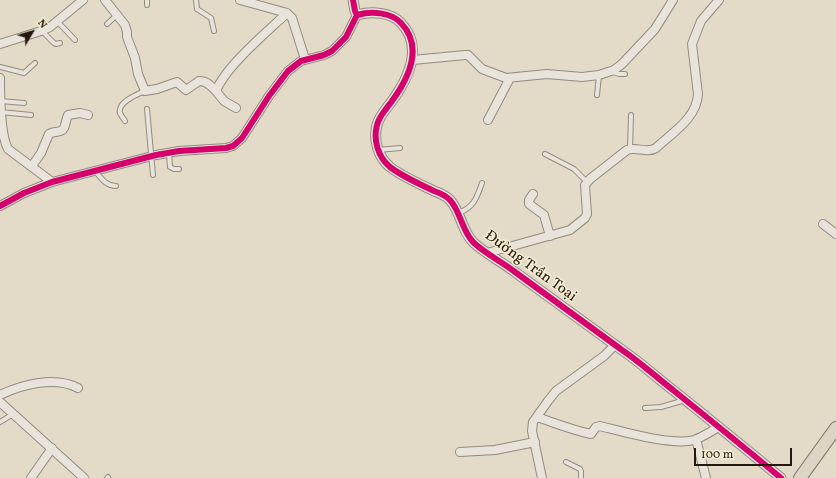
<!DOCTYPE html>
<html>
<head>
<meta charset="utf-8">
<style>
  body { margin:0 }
  #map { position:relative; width:836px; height:478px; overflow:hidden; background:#e3dbc7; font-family:Vollkorn,serif }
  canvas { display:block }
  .north { position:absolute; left:12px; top:12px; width:40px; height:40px; -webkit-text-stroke:3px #f4ecd3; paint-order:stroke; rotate:52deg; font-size:11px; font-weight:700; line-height:16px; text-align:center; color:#27180f }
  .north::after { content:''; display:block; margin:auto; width:14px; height:18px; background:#27180f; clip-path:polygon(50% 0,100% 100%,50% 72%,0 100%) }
  .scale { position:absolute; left:694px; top:448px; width:98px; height:18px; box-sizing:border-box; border:2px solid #27180f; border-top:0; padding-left:5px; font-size:12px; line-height:14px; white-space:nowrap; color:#27180f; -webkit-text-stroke:3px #f4ecd3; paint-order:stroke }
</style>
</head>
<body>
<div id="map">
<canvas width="836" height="478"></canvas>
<div class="north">N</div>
<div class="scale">100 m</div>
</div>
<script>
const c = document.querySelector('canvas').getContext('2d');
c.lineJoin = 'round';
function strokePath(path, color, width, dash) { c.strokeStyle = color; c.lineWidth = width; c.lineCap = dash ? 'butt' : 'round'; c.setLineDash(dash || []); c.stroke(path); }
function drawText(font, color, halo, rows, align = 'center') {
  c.font = font + ' Vollkorn,serif'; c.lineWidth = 3; c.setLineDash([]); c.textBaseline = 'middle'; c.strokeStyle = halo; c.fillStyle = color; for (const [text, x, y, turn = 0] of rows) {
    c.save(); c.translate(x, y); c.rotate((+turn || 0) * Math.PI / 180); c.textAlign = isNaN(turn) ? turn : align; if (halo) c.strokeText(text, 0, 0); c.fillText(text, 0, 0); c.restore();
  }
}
const service = new Path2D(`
  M147,0v5
  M196,0l1,9 14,9 3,13
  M57,21l18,19
  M107,24l10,-9
  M42,31l12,12 2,1 4,-1
  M0,67l24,6 11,-10
  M613,72l6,2h6
  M597,95l2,-20
  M0,101l24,2
  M147,109l6,66
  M1,112l30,3
  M125,121c-1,-2 -4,-5 -5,-8 -3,-11 18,-19 25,-22
  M630,149l1,-34
  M378,150l22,-2
  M169,153l1,14 4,2h5
  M545,154l29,15 13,13
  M95,171c7,8 11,15 21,15
  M458,213c16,-5 19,-16 24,-30
  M645,408l16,-1 24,-7
  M0,422l13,-8
  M566,462l14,7 1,2v7
  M107,478l1,-1`);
const minor = new Path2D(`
  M105,0l20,25 2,7v5l8,21 3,16 7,17 12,-2 20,-7 9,8 13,-9c7,-1 12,5 17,10 10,-25 51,-59 71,-78
  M240,0l47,13 5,5 13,41
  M0,44l41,-13 9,-4 33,-27
  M413,60l52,-5h3l14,14 24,9 41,-4 35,3 17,-2 15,-5 8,-6 33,-35 18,-29
  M0,78c0,19 0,56 8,71l44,33
  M216,91l8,10 12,7
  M488,120l22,-42
  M32,166l9,-13 8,-19c4,-3 13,-1 15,-6 2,-4 2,-9 4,-13l12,-2 8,2
  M533,194l-4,6v4l15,11 6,21
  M0,206l24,-13 28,-11 104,-27 23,-4 47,-3 7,-2 9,-8 27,-42 19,-25 13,-10 23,-6 8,-4 14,-14 11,-22
  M823,224l13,10
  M487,253l83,-23 15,-12 2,-4 -2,-29 5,-6 37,-29c9,-4 20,4 29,-2 16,-15 41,-30 42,-54l-6,-50 9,-23 18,-21
  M0,395c23,-11 55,-19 78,-7
  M0,402l84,76
  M537,417c18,6 35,13 54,17l5,-7 4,-1c24,6 72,20 94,14 9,-3 17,-9 25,-13
  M696,439l10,39
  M460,452l35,-2 40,-8
  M31,478l21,-30
  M542,478l-10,-47 1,-9 15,-21 8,-10 48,-35 11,-11`);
const tertiary = new Path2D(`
  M353,0l2,11 2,4c14,-4 34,-3 44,8 23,24 7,56 -9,78 -5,7 -13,15 -15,24 -4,15 1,32 13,42 13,10 30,17 44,24 6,2 12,5 16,9 11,12 12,32 24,43 12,11 28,19 41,29 36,26 71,52 107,78 18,12 34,27 51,40 36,29 72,58 108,88`);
const primary = new Path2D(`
  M800,478l36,-50`);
const cycleway = new Path2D(`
  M353,0l2,11 2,4c14,-4 34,-3 44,8 23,24 7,56 -9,78 -5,7 -13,15 -15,24 -4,15 1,32 13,42 13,10 30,17 44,24 6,2 12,5 16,9 11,12 12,32 24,43 12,11 28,19 41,29 36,26 71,52 107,78 18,12 34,27 51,40 36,29 72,58 108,88
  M0,206l24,-13 28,-11 104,-27 23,-4 47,-3 7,-2 9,-8 27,-42 19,-25 13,-10 23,-6 8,-4 14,-14 11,-22`);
const streetNames = [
  ["Đường Trần Toại",530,267,36]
];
strokePath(service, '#928b7f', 6);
strokePath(minor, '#928b7f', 10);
strokePath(tertiary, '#928b7f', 11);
strokePath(primary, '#777166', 14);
strokePath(service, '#e8e4db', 4);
strokePath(minor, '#e8e4db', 8);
strokePath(tertiary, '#e8e4db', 9);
strokePath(primary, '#dcd4c5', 12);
strokePath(cycleway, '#d6006c', 6);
drawText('15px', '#27180f', '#f4ecd3', streetNames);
</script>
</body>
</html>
